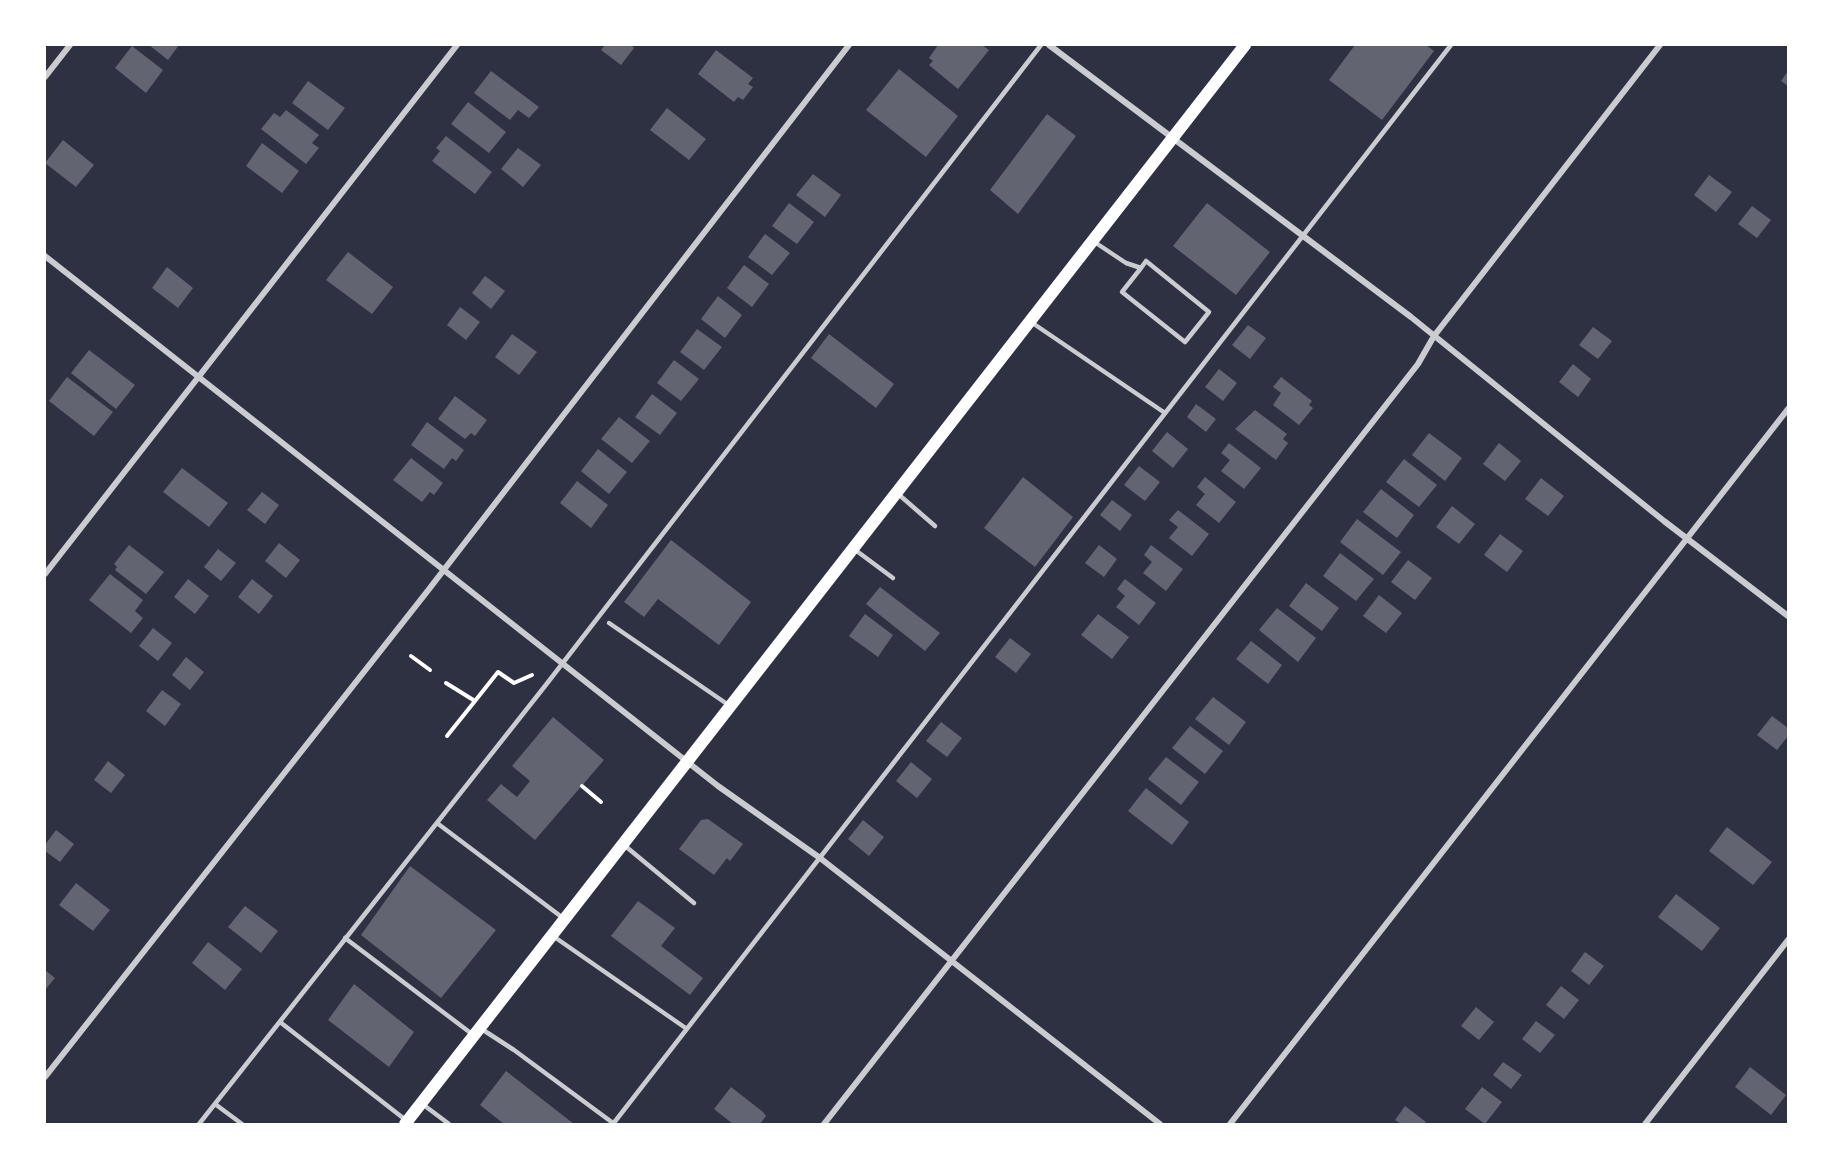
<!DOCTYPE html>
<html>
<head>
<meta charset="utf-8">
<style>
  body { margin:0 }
  #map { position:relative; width:1833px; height:1169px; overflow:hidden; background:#2d3142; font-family:"Source Serif 4",serif }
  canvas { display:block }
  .frame { position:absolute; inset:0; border:46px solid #fff; pointer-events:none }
</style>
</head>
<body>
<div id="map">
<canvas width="1833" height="1169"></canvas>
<div class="frame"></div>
</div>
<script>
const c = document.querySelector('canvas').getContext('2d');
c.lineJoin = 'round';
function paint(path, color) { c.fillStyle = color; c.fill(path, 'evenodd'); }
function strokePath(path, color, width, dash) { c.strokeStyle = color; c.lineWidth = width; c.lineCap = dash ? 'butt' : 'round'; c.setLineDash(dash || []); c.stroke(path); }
const building = new Path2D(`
  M149,45h30l-11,15z
  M605,45h26l3,3 -13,17 -20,-15z
  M938,45h44l7,5 -31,39 -29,-24 4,-4 -4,-3z
  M1355,45h71l8,6 -52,69 -53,-40z
  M132,46l31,24 -17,23 -31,-25z
  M716,50l37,28 -5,6 5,3 -10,13 -5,-3 -4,5 -36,-28z
  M899,69l59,47 -32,41 -60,-47z
  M491,71l48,36 -10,11 -11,-8 -8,10 -36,-27z
  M1788,71v15l-7,-5z
  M308,81l37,27 -17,22 -36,-27z
  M468,102l38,30 -17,21 -38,-29z
  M667,108l39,31 -17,21 -39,-30z
  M286,110l33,25 -7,8 7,5 -13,16 -45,-35 13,-16 6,4z
  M1047,114l29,22 -58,78 -28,-24z
  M446,136l46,36 -17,22 -43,-33 8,-10 -4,-3z
  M63,140l31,25 -18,22 -31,-24z
  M262,143l37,28 -17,22 -36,-27z
  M518,148l23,17 -18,22 -22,-18z
  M813,174l28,21 -16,22 -29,-22z
  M1709,175l23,17 -16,20 -22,-17z
  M789,203l25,19 -17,22 -25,-18z
  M1207,203l63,49 -34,43 -63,-49z
  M1752,206l19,14 -14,18 -19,-14z
  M765,234l25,19 -18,22 -24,-18z
  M348,252l45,35 -21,27 -46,-34z
  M744,265l25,19 -17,23 -25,-19z
  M167,267l26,21 -15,20 -26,-20z
  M485,276l20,15 -14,18 -19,-16z
  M718,296l24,19 -17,23 -24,-19z
  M460,307l20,15 -14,18 -19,-15z
  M1248,325l18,13 -16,21 -18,-14z
  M1593,327l19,14 -14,18 -19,-14z
  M697,329l25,18 -18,23 -24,-18z
  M512,334l25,18 -18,23 -24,-18z
  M829,334l65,50 -18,24 -65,-50z
  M89,350l46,35 -19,24 -45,-36z
  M674,360l25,19 -18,22 -24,-18z
  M1573,364l18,15 -13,18 -19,-15z
  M1219,369l18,14 -14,18 -18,-14z
  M67,377l46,35 -19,24 -45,-35z
  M1281,377l31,24 -3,4 4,3 -14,17 -26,-20 8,-12 -8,-6z
  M652,394l25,19 -17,22 -25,-18z
  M455,396l32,24 -12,16 -4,-3 -6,6 -27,-20z
  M1196,404l20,15 -10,13 -19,-15z
  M1255,410l32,24 -4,5 5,4 -12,17 -41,-31z
  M619,417l31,24 -18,22 -31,-24z
  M427,422l37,28 -8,11 -4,-3 -8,11 -33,-24z
  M1167,432l21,17 -15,19 -21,-17z
  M1429,433l33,25 -17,23 -33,-26z
  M1229,443l32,25 -17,21 -23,-18 9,-11 -9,-7z
  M1499,443l22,18 -16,20 -22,-17z
  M598,449l29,23 -18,22 -28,-23z
  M411,458l32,25 -9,12 -4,-3 -8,10 -29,-22z
  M1404,459l33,26 -18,22 -33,-25z
  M1139,466l21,16 -15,19 -21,-16z
  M182,468l46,35 -19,24 -46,-35z
  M1023,477l50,40 -38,50 -51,-39z
  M1205,477l31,25 -17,21 -23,-18 9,-11 -8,-7z
  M1541,478l23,18 -16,20 -23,-17z
  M577,481l31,24 -17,23 -31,-25z
  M1381,489l33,26 -17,23 -34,-26z
  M262,492l17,13 -14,19 -18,-14z
  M1112,500l20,15 -12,16 -20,-16z
  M1452,506l23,18 -16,20 -23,-17z
  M1178,510l31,24 -17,22 -23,-18 9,-11 -9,-7z
  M1357,519l44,33 -18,23 -43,-33z
  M1500,534l23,17 -16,21 -23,-17z
  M671,540l80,62 -32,43 -61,-46 -14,18 -20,-15z
  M279,543l21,17 -14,18 -21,-17z
  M129,545l35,27 -18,22 -31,-24 2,-3 -3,-3z
  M1099,545l18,14 -13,18 -19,-14z
  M1151,545l32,24 -17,22 -23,-18 9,-11 -8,-7z
  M218,549l18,14 -15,18 -17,-14z
  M1340,553l34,26 -18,22 -33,-25z
  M1408,560l24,18 -17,22 -24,-18z
  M110,574l33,26 -8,11 8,7 -12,15 -42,-33z
  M188,579l21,17 -14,18 -21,-17z
  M252,579l21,17 -14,18 -21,-17z
  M1125,579l31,24 -17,22 -23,-18 9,-11 -8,-7z
  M1306,583l33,25 -17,23 -33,-25z
  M880,587l60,46 -15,18 -59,-47z
  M1379,595l23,18 -16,20 -23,-17z
  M1277,608l39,30 -18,24 -39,-32z
  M865,614l28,21 -15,22 -29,-21z
  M1098,614l31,23 -17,22 -31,-24z
  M153,628l19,15 -14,18 -19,-15z
  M1010,638l21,16 -15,19 -21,-16z
  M1251,641l31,24 -14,19 -32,-25z
  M186,657l18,15 -14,18 -18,-15z
  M162,690l19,14 -16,22 -19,-15z
  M1213,697l33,25 -17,23 -34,-26z
  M1772,716l16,12v8l-11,14 -20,-15z
  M553,717l51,43 -69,80 -48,-40 14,-16 16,13 13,-16 -18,-15z
  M941,722l21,16 -15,19 -21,-16z
  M1190,726l33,25 -18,23 -33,-26z
  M1166,757l33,25 -18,23 -33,-26z
  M108,761l17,14 -14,18 -17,-13z
  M911,762l21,17 -15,19 -21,-17z
  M1146,788l43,34 -17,23 -44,-34z
  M708,819l35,25 -13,17 -3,-3 -13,17 -35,-26 22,-29z
  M863,820l21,17 -15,19 -21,-17z
  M1727,827l45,35 -19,23 -44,-34z
  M56,830l18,14 -14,18 -15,-11v-6z
  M410,866l86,64 -55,68 -80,-63z
  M76,883l34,27 -17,21 -34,-26z
  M1676,894l44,34 -18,23 -44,-34z
  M638,901l37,27 -14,18 42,32 -13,17 -79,-59z
  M245,906l33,25 -17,22 -33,-26z
  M208,942l34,27 -17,21 -33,-27z
  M1585,952l19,14 -15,19 -18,-14z
  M45,970l10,8 -10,12z
  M354,984l60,48 -25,35 -61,-47z
  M1561,986l18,14 -15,19 -18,-14z
  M1476,1007l18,15 -15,18 -18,-14z
  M1536,1021l19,14 -15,18 -18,-14z
  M1503,1062l19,13 -11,14 -18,-14z
  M1750,1067l36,28 -15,20 -36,-28z
  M506,1071l68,53h-70l-24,-19z
  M731,1087l32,25 3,4 -6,8h-27l-19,-15z
  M1482,1087l20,15 -17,22 -20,-15z
  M1405,1106l21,16 -2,2h-23l-6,-4z`);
const path = new Path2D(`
  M411,656l19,14
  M446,683l29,18 23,-29 16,11 18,-8
  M447,736l28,-35
  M582,786l19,16`);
const service = new Path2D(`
  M1093,241l33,22 15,5 5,-7 63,51 -24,30 -63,-50 19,-24
  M1031,322l134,91
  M897,493l38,33
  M854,549l39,29
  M609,623l121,83
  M437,823l126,95
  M624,845l70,58
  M553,936l134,93
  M345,938l127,96
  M280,1022l127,99
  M480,1028l34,22 99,73
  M421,1103l28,21
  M215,1104l27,20
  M199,1124l346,-438 496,-641
  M613,1124l838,-1079`);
const minor = new Path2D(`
  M1049,45l362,272 253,204 124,95
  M45,77l25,-32
  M45,256l673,530 102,72 340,266
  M45,574l412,-529
  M45,1077l381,-484 423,-548
  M824,1124l594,-760 16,-28 226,-291
  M1230,1124l558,-715
  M1645,1124l143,-184`);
const secondary = new Path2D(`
  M405,1124l840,-1079`);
paint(building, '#626471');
strokePath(path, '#fff', 4);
strokePath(service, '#caccd0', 4.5);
strokePath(minor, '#caccd0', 6);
strokePath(secondary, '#fff', 12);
</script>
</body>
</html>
